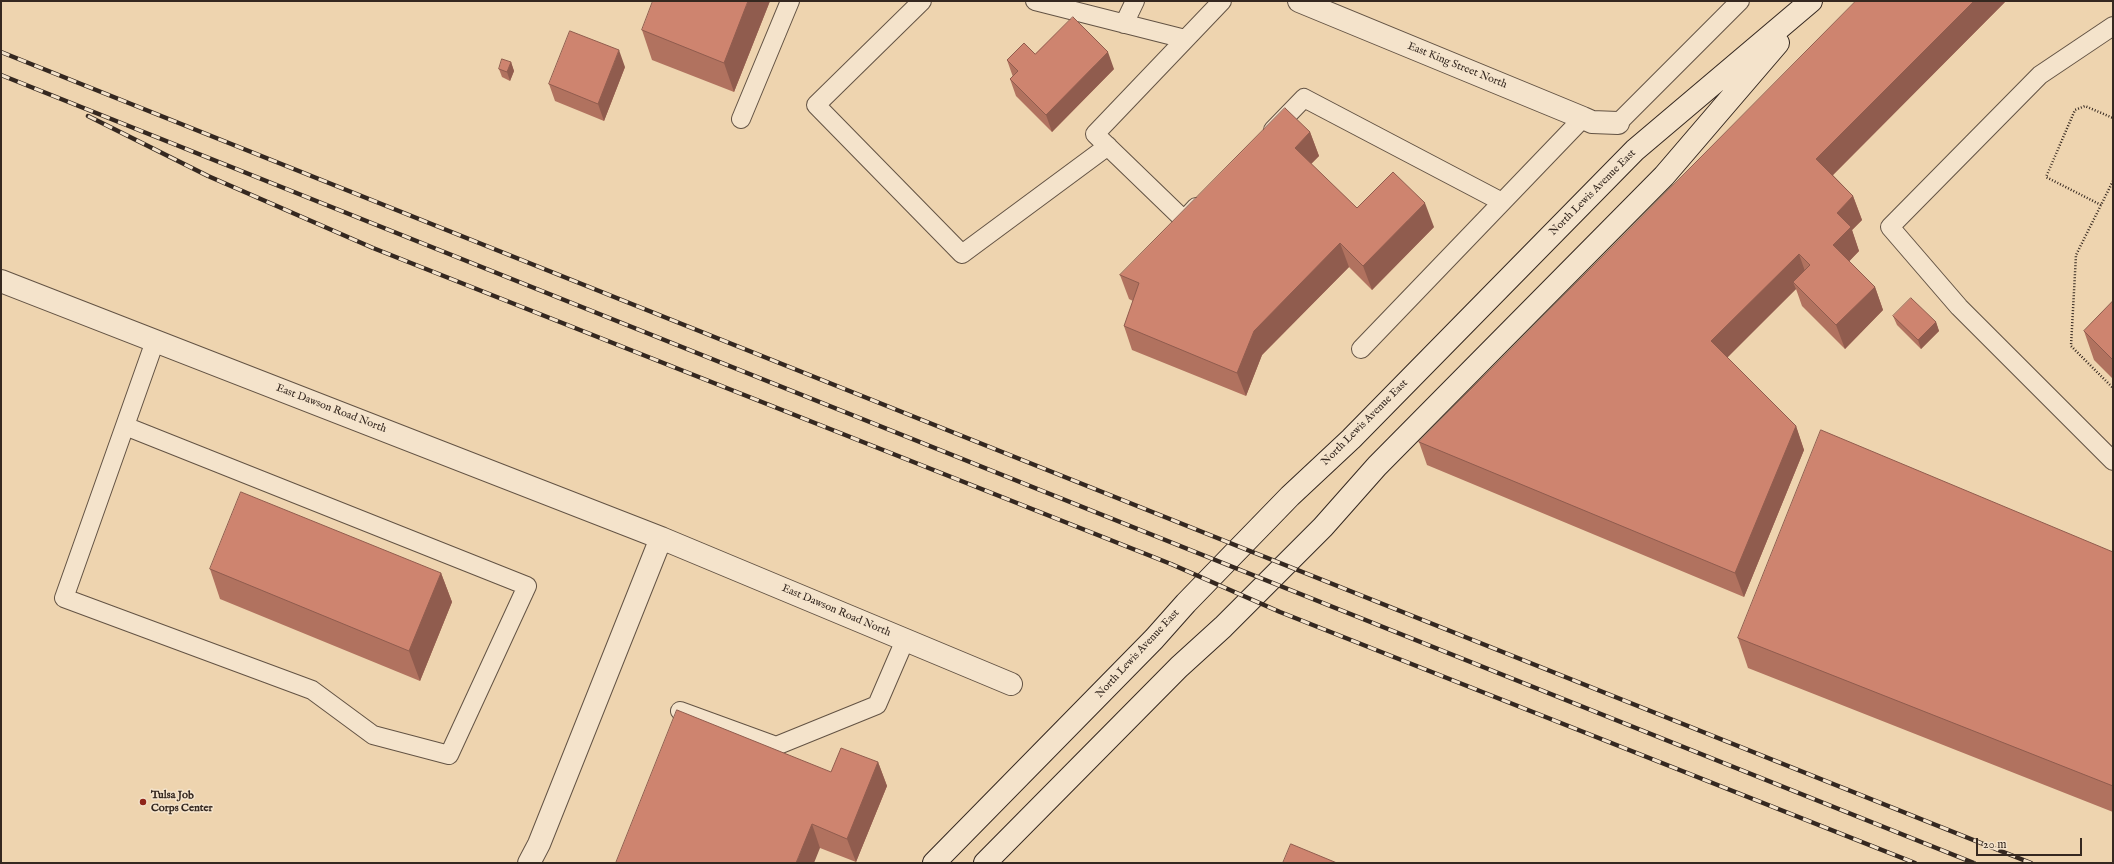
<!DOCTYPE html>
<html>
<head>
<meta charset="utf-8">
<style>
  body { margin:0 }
  #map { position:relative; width:2114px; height:864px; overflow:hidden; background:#eed4af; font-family:"IM FELL English",serif }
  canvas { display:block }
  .frame { position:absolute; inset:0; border:2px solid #352820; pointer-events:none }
  .scale { position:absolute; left:1976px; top:838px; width:106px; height:18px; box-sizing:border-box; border:2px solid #352820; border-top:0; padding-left:5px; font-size:12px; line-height:14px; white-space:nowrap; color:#352820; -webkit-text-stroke:3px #f4e3cb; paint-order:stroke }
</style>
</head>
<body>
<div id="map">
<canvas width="2114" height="864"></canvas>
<div class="frame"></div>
<div class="scale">20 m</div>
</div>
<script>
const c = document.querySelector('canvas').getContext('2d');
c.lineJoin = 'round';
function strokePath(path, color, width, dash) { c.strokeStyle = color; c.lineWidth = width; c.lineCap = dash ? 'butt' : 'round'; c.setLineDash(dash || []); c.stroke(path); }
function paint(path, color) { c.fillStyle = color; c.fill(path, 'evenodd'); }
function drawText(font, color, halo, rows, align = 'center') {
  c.font = font + ' "IM FELL English",serif'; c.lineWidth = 3; c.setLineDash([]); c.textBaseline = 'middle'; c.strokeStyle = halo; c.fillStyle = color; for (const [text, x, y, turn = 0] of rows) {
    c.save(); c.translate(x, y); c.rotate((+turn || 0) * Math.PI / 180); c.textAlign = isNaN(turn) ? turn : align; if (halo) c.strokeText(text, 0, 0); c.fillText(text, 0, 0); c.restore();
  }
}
const path = new Path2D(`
  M2113,181l-37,74 -5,91 42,42
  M2101,205l-55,-28 29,-67 10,-4 28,12`);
const lane = new Path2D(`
  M922,1l-106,104 146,149 146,-108
  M1035,1l150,38
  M1124,24l11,-23
  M2113,26l-73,49 -150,152 69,80 154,154
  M741,119l49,-118
  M1618,123l122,-122
  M1273,130l31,-32 198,104
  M1196,207l-12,13 -89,-86 127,-133
  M1361,349l222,-231
  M125,426l402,160 -78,169 -76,-20 -61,-45 -248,-92c30,-86 61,-171 91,-257
  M680,711l96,35 101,-41 28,-65`);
const street = new Path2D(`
  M1299,1l284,117 9,4 26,1
  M1,281l660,257 350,146
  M529,863l10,-19 122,-306`);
const secondary = new Path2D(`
  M934,863l220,-224 32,-36 104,-107 61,-57 284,-289 176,-149
  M985,863l194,-196 44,-40 100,-100 54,-61 287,-290 114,-133`);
const rail = new Path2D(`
  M1,52l2030,811
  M1,75l1973,788
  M88,116l120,60 165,72 798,316 109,48 635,251`);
const wall = new Path2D(`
  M770,1l-36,91 -82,-32 -10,-30z
  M2006,1l-173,174 20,21 9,24 -10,10 7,21 -10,10 26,26 8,23 -38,39 -43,-43 -6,-17 -69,68 69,69 8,24 -60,147 -317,-132 -8,-23z
  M1035,54l79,15 -62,63 -36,-36 -6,-17 3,-2 -6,-17z
  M511,62l3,9 -4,10 -8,-4 -3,-8z
  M625,67l-21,54 -49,-20 -6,-17z
  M1310,132l9,24 -8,8 46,44 77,19 -62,63 -23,-23 -87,88 -16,41 -114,-46 -8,-24 9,-25 -4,-2 -9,-24z
  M2113,301v78l-19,-19 -10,-29z
  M1893,316l43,6 3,9 -18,18 -24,-24z
  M2113,552v260l-365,-144 -10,-30z
  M210,569l231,4 11,29 -32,79 -200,-82z
  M878,762l9,24 -31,76 -36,-14 -204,15 215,-91z`);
const shadedWall = new Path2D(`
  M748,1h22l-36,91 -10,-29z
  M1974,1h32l-181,182 -9,-24z
  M619,50l6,17 -21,54 -6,-17z
  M1108,52l6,17 -62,63 -6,-17z
  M511,62l3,9 -4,10 -3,-9z
  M1310,132l9,24 -16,16 -8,-24z
  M1853,196l9,24 -10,10 7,21 -17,18 -9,-24 4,-32z
  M1425,203l9,24 -62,63 -9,-24z
  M1340,243l9,24 -87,88 -16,41 -9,-23 17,-42z
  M1799,254l8,23 -14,5 3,7 -76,76 -9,-24z
  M1875,287l8,23 -38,39 -9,-24z
  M1936,322l3,9 -18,18 -3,-9z
  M1796,426l8,24 -60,147 -9,-24z
  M441,573l11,29 -32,79 -11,-30z
  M878,762l9,24 -31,76 -9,-23z
  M812,824l8,24 -6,15h-18z`);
const building = new Path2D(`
  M653,1h95l-24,62 -82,-33z
  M1856,1h118l-158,158 37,37 -16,17 14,14 -18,18 42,42 -39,38 -43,-43 17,-17 -11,-11 -88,87 85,85 -61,147 -316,-131z
  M1073,17l35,35 -62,63 -36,-36 8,-8 -11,-11 17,-17 11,11z
  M570,31l49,19 -21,54 -49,-20z
  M502,59l9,3 -4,10 -8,-3z
  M1285,108l25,24 -15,16 62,60 36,-36 32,31 -62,63 -23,-23 -86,88 -17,42 -113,-47 15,-43 -19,-8z
  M1911,298l25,24 -18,18 -25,-24z
  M2113,301v59l-29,-29z
  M1821,430l292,122v234l-375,-148z
  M241,492l200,81 -32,78 -199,-82z
  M677,710l154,62 10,-24 37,14 -31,77 -35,-15 -16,39h-180z
  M1291,844l46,19h-54z`);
const markers = [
  [143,802,4,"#8f2418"]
];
const streetNames = [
  ["East King Street North",1457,66,22],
  ["North Lewis Avenue East",1593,193,-45],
  ["East Dawson Road North",331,409,21],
  ["North Lewis Avenue East",1365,423,-45],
  ["East Dawson Road North",836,611,23],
  ["North Lewis Avenue East",1138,654,-47]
];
const poiNames = [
  ["Tulsa Job",151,796],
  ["Corps Center",151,809]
];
strokePath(lane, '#635344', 20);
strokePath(street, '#635344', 24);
strokePath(secondary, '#352820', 24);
strokePath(path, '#352820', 2.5, [1, 2]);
strokePath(lane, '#f4e3cb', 18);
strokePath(street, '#f4e3cb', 22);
strokePath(secondary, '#f4e3cb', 22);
strokePath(rail, '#352820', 4.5);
strokePath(rail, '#f4e3cb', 3, [9]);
paint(wall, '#b1725f');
paint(shadedWall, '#905c4e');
paint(building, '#ce846f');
strokePath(building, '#905c4e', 1);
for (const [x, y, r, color] of markers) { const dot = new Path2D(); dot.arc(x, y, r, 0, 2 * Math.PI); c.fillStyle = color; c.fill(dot); strokePath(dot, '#f4e3cb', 1.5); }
drawText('11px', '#352820', '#f4e3cb', streetNames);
drawText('bold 11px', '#352820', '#f4e3cb', poiNames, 'left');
</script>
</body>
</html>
